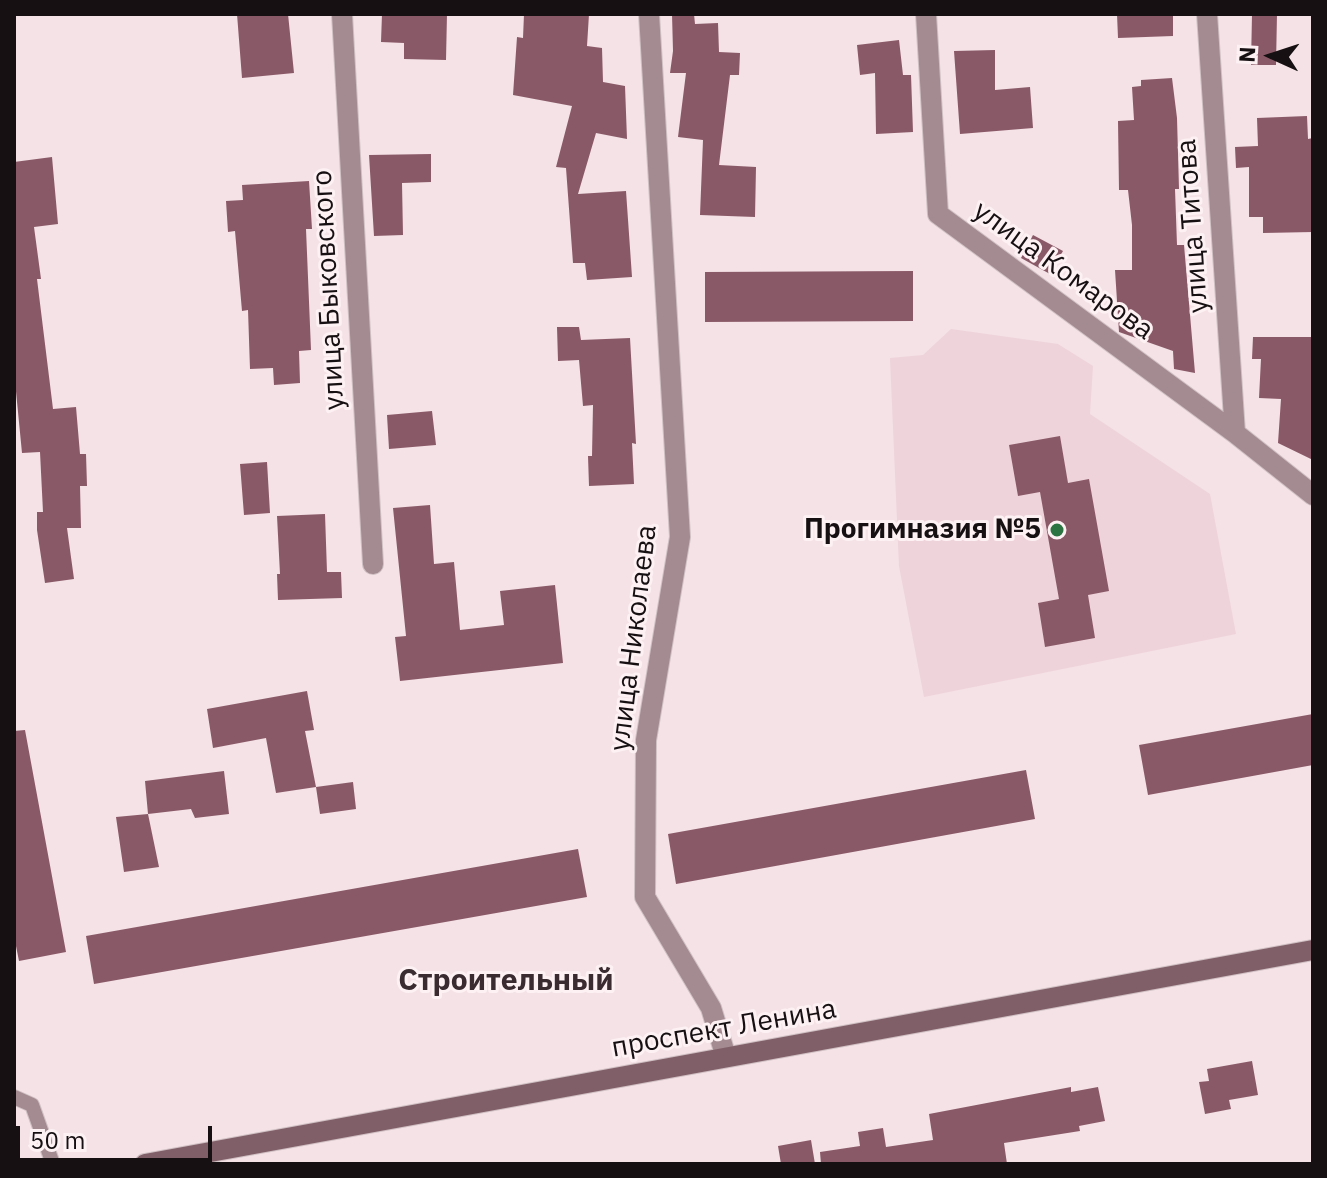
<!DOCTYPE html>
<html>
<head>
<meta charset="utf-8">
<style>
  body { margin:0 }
  #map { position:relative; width:1327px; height:1178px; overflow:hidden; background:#f4e2e6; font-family:"IBM Plex Sans",sans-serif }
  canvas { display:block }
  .frame { position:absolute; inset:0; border:16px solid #161012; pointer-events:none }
  .north { position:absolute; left:1231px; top:16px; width:80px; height:80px; -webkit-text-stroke:6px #fdf1f4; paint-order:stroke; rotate:273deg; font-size:22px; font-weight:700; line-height:32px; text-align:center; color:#161012 }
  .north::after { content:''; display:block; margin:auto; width:28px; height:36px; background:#161012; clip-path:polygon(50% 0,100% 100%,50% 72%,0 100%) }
  .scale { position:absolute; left:16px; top:1126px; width:196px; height:36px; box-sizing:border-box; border:4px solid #161012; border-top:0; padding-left:10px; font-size:24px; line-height:28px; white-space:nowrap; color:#161012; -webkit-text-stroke:6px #fdf1f4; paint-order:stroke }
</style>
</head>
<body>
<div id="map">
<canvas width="1327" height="1178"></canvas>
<div class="frame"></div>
<div class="north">N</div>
<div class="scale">50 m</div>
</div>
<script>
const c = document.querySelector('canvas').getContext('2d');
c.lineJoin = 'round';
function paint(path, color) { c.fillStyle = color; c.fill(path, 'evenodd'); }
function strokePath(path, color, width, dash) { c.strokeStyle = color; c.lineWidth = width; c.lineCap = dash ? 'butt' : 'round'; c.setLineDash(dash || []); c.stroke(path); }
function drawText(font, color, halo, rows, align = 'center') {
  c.font = font + ' "IBM Plex Sans",sans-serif'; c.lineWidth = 6; c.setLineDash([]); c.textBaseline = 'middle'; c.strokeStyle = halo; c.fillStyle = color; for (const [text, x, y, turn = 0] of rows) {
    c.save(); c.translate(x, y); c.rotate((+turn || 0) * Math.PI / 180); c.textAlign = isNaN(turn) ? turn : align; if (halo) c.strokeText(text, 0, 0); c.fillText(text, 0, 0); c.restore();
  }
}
const built = new Path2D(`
  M951,329l107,15 35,22 -3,48 120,80 26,140 -312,63 -25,-131 -9,-208 33,-3z`);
const building = new Path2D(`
  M237,14h51l6,59 -52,5z
  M382,14h65l-1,46 -42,-1v-16l-23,-1z
  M524,14h65l-2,32 15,2 1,34 22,4 2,53 -31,-6 -18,61 48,-3 6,86 -45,3 -2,-17h-12l-7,-95 -10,-1 16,-61 -59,-11 4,-58 6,1z
  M672,14h22l1,10 23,-1 1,29 21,1 -1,22h-9l-11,90 37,2 -1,50 -55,-2 3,-75 -25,-3 8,-64h-16l3,-22z
  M1117,14h56v22l-55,2z
  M1252,14h25l-1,51h-25z
  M899,40l4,35h8l2,57 -37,2 -1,-61 -15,2 -3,-30z
  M995,50v40l35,-3 3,41 -73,6 -6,-83z
  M1172,78l5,40 2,71h-4l2,56h7l11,128 -21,-4 -1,-18 -54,-19 -4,-62h17v-45l-4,-35h-9l-1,-69 16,-1 -2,-33 9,-1v-6z
  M1307,116l1,23 5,-1v94l-50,1v-16h-14v-50l-13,1 -1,-21 23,-1 -1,-28z
  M431,154v28l-29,1 1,52 -29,1 -5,-81z
  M52,157l6,67 -24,3 7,52h-4l16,130 23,-2 4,47h6l1,32h-7l1,42h-14l7,51 -29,4 -8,-53v-18h6l-3,-60 -18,1 -8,-82v-209z
  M309,181l3,48h-6l5,121 -12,1 1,32 -26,2 -1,-17 -23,1 -2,-59 -6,1 -7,-80 -7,1 -2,-31 17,-1 -1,-15z
  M1033,235l30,16 -13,23 -29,-16z
  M913,271v50l-208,1v-50z
  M557,327h22l2,13 49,-2 6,106 -4,-1 2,41 -45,2 -1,-30h4l1,-51 -10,1 -4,-46 -21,1z
  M1253,337h60v123l-35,-17 3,-44 -22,-1 2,-39h-9z
  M432,411l4,34 -47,4 -2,-34z
  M1060,436l8,47 21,-4 20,112 -21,4 7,43 -50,9 -7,-44 21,-4 -19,-107 -22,4 -9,-51z
  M267,462l3,51 -26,2 -4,-51z
  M430,505l4,59 20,-2 6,68 44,-5 -4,-34 55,-6 8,78 -163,18 -5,-44 11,-1 -13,-128z
  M325,514l2,58h14l1,26 -64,2 -1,-26h3l-3,-58z
  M307,691l7,39 -9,1 11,56 -40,6 -10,-55 -53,10 -6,-39z
  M1313,714v51l-165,30 -9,-50z
  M25,730l41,222 -47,9 -5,-25v-205z
  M1026,770l9,49 -359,65 -8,-50z
  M224,771l5,43 -34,4 -4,-9 -43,5 -3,-33z
  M353,782l3,27 -36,5 -4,-27z
  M148,814l11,53 -35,5 -8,-55z
  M578,849l9,48 -493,87 -8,-48z
  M1252,1061l6,34 -29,5 2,9 -26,5 -6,-32 10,-1 -2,-12z
  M1071,1087v5l27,-5 7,34 -26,5 1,5 -76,12 3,21h-186l-1,-12 40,-6 -2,-14 25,-4 3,19 47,-7 -4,-26z
  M811,1140l4,24h-34l-3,-18z`);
const service = new Path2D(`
  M14,1097l18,8 21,59`);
const minor = new Path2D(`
  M342,14l31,550
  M649,14l31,523 -34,203 -1,157 66,111 15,49
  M926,14l12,200 297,219 78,62
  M1207,14l28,419`);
const secondary = new Path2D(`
  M145,1164l1168,-214`);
const markers = [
  [1057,530,8,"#2c7441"]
];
const streetNames = [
  ["улица Титова",1193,226,-94],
  ["улица Комарова",1063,271,36],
  ["улица Быковского",329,290,-93],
  ["улица Николаева",634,638,-83],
  ["проспект Ленина",724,1029,-10]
];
const poiNames = [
  ["Прогимназия №5",1041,530]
];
const neighbourhoodNames = [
  ["Строительный",506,981]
];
paint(built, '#eed3da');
paint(building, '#8a5967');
strokePath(service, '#d0c0c4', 16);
strokePath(minor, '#d0c0c4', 22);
strokePath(secondary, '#d0c0c4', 22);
strokePath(service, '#a38b91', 14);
strokePath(minor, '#a38b91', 20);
strokePath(secondary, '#815f69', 20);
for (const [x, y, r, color] of markers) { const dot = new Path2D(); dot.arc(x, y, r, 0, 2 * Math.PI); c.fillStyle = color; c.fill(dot); strokePath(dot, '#fdf1f4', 3); }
drawText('28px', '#161012', '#fdf1f4', streetNames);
drawText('bold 28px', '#161012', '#fdf1f4', poiNames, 'right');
drawText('bold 30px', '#392b2f', '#fdf1f4', neighbourhoodNames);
</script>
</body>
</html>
